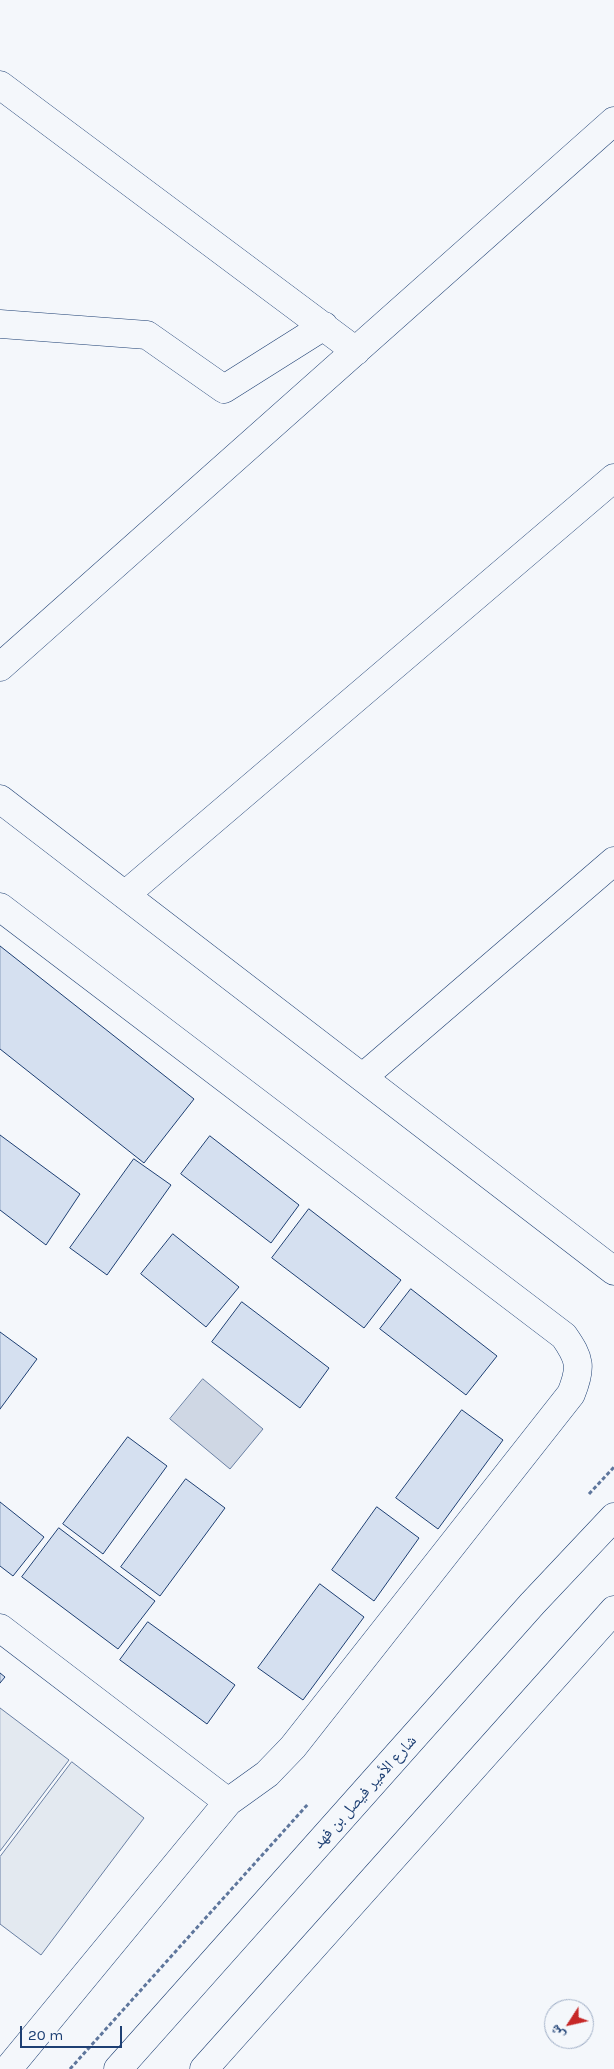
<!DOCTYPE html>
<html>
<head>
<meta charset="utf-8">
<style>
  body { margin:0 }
  #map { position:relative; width:614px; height:2069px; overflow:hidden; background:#f4f7fb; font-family:Karla,"Noto Naskh Arabic",sans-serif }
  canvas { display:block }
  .north { position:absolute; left:544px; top:1999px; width:50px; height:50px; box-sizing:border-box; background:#f4f7fb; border:1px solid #9eadc5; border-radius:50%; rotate:235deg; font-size:14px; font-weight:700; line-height:20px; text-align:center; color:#1d3f73 }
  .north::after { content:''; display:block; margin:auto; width:18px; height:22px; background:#c62828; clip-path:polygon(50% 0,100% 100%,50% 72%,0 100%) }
  .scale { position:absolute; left:20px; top:2026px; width:102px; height:22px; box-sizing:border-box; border:2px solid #1d3f73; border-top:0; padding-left:6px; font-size:15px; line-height:18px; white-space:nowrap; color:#1d3f73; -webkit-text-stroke:4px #f4f7fb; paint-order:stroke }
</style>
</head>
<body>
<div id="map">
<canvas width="614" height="2069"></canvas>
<div class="north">ش</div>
<div class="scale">20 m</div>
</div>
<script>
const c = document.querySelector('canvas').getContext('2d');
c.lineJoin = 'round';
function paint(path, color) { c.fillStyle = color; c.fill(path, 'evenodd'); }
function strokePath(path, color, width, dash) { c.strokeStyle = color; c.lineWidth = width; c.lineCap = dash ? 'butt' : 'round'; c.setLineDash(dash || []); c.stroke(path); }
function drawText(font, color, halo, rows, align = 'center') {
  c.font = font + ' Karla,"Noto Naskh Arabic",sans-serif'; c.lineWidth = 4; c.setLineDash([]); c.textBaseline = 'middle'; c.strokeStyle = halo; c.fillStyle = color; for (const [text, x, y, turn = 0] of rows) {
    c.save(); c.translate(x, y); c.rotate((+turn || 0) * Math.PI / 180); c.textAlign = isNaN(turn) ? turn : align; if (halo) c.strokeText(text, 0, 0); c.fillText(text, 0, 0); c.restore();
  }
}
const green = new Path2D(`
  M0,1708l69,52 -69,91z
  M72,1762l72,56 -103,137 -41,-31v-67z`);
const water = new Path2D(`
  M203,1379l60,50 -33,40 -60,-50z`);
const building = new Path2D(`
  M0,946l194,153 -50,64 -144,-114z
  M0,1135l80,59 -34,51 -46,-35z
  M210,1136l89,69 -28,38 -90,-69z
  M134,1159l37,26 -64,90 -37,-27z
  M309,1209l92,71 -37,48 -92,-70z
  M173,1234l66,53 -33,40 -65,-53z
  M411,1289l86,67 -31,39 -86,-66z
  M242,1302l87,66 -29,40 -88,-66z
  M0,1332l37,27 -37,50z
  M462,1410l41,30 -65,89 -42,-31z
  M128,1437l39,29 -64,88 -40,-30z
  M186,1479l39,29 -65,88 -39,-29z
  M0,1502l44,35 -31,39 -13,-10z
  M377,1507l42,31 -45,63 -42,-31z
  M59,1528l96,73 -37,48 -96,-72z
  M320,1584l44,33 -61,83 -45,-32z
  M148,1622l87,63 -28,39 -87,-64z
  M0,1673l5,4 -5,6z`);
const path = new Path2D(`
  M589,1494l25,-27
  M70,2069l238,-265`);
const minor = new Path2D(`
  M0,85l356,266
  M0,324l147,11 77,54 100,-63
  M0,667l614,-546
  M0,799l614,472
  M125,895l489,-417
  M0,907l564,429c16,23 18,31 7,58l-278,353 -26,27 -39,28 -220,267
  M363,1077l251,-216
  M0,1628l228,174`);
const major = new Path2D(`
  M118,2069l414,-465 82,-87
  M204,2069l410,-459`);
const streetNames = [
  ["شارع الأمير فيصل بن فهد",365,1792,-48]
];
paint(green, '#e3e9f0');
strokePath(green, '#687fa3', 1);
paint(water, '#cfd7e4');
strokePath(water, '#687fa3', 1);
paint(building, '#d5e0f0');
strokePath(building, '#1d3f73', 1);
strokePath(minor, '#1d3f73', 29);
strokePath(major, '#1d3f73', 29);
strokePath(path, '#5e769c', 3, [4, 2.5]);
strokePath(minor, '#f4f7fb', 28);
strokePath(major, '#f4f7fb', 28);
drawText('16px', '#1d3f73', '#f4f7fb', streetNames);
</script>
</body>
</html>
